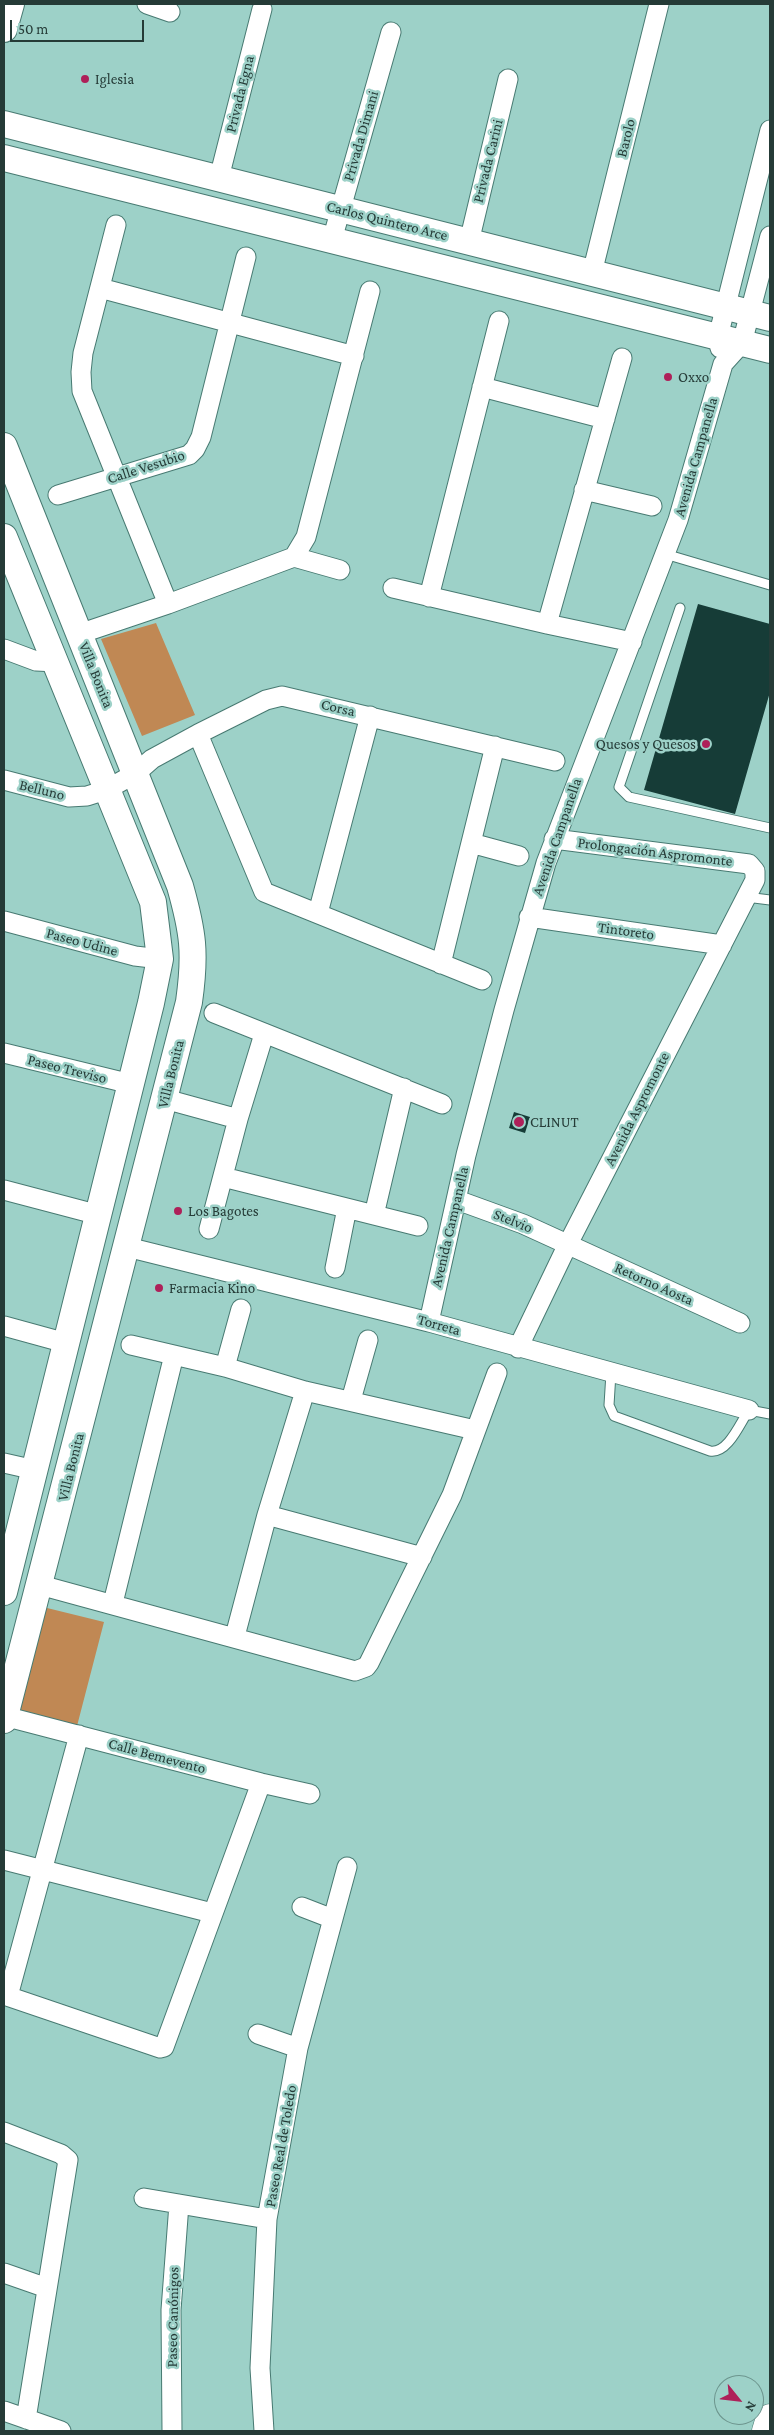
<!DOCTYPE html>
<html>
<head>
<meta charset="utf-8">
<style>
  body { margin:0 }
  #map { position:relative; width:774px; height:2435px; overflow:hidden; background:#9dd1c8; font-family:"Crimson Pro",serif }
  canvas { display:block }
  .frame { position:absolute; inset:0; border:5px solid #253b37; pointer-events:none }
  .north { position:absolute; left:714px; top:2375px; width:50px; height:50px; box-sizing:border-box; background:#9dd1c8; border:1px solid #6d958e; border-radius:50%; rotate:119deg; font-size:14px; font-weight:700; line-height:20px; text-align:center; color:#253b37 }
  .north::after { content:''; display:block; margin:auto; width:18px; height:22px; background:#ae2059; clip-path:polygon(50% 0,100% 100%,50% 72%,0 100%) }
  .scale { position:absolute; left:10px; top:20px; width:134px; height:22px; box-sizing:border-box; border:2px solid #253b37; border-top:0; padding-left:6px; font-size:15px; line-height:18px; white-space:nowrap; color:#253b37; -webkit-text-stroke:4px #9dd1c8; paint-order:stroke }
</style>
</head>
<body>
<div id="map">
<canvas width="774" height="2435"></canvas>
<div class="frame"></div>
<div class="north">N</div>
<div class="scale">50 m</div>
</div>
<script>
const c = document.querySelector('canvas').getContext('2d');
c.lineJoin = 'round';
function paint(path, color) { c.fillStyle = color; c.fill(path, 'evenodd'); }
function strokePath(path, color, width, dash) { c.strokeStyle = color; c.lineWidth = width; c.lineCap = dash ? 'butt' : 'round'; c.setLineDash(dash || []); c.stroke(path); }
function drawText(font, color, halo, rows, align = 'center') {
  c.font = font + ' "Crimson Pro",serif'; c.lineWidth = 5; c.setLineDash([]); c.textBaseline = 'middle'; c.strokeStyle = halo; c.fillStyle = color; for (const [text, x, y, turn = 0] of rows) {
    c.save(); c.translate(x, y); c.rotate((+turn || 0) * Math.PI / 180); c.textAlign = isNaN(turn) ? turn : align; if (halo) c.strokeText(text, 0, 0); c.fillText(text, 0, 0); c.restore();
  }
}
const green = new Path2D(`
  M156,623l39,92 -53,21 -41,-97z
  M43,1607l61,15 -27,104 -61,-16z`);
const building = new Path2D(`
  M698,604l72,20v68l-35,122 -91,-24z
  M514,1112l16,5 -5,16 -16,-5z`);
const lane = new Path2D(`
  M665,554l105,31
  M680,608l-61,179 10,10 141,31
  M746,897l24,3
  M611,1373l-2,32 5,11 96,35c18,3 30,-28 39,-41l21,4`);
const street = new Path2D(`
  M147,4l23,8
  M219,178l43,-169
  M116,225l-33,128 -2,19 1,19 86,213
  M332,240l59,-208
  M469,242l39,-163
  M592,273l67,-269
  M100,288l254,68
  M720,348l-2,-11 52,-207
  M482,387l123,32
  M584,490l68,16
  M58,495l131,-40 6,-6 6,-12 45,-180
  M294,557l12,-20 64,-246
  M393,588l154,36 85,18
  M429,597l70,-276
  M547,624l75,-266
  M79,634l89,-30 126,-47 46,13
  M4,649l32,12 21,1
  M198,734l66,158 218,88
  M4,780l65,17 18,-1 19,-6 30,-17 16,-14 46,-25 68,-34 16,-4 273,65
  M471,843l48,13
  M318,913l52,-197
  M529,917l193,28
  M4,921l131,35 25,3
  M441,964l54,-218
  M214,1013l228,91
  M4,1053l127,31
  M165,1099l73,20
  M223,1177l195,49
  M4,1190l95,25
  M457,1200l66,24 217,99
  M374,1215l30,-127
  M209,1229l29,-110 26,-85
  M127,1247l302,75 320,88
  M335,1268l12,-60
  M429,1322l37,-167 38,-145 42,-147 132,-343 45,-156 19,-21 28,-107
  M4,1326l62,17
  M131,1345l94,22 80,24 170,39
  M518,1348l50,-104 187,-364v-9l-6,-7 -195,-25
  M225,1367l16,-58
  M351,1400l17,-60
  M4,1463l31,7
  M267,1515l155,42
  M40,1585l315,86 11,-4 3,-4 83,-168 45,-122
  M113,1603l61,-248
  M235,1636l32,-121 38,-124
  M4,1716l257,67 49,11
  M4,1860l208,53
  M302,1907l31,12
  M4,1995l156,53 4,-1 97,-264
  M8,1996l71,-261
  M258,2034l40,14
  M4,2132l57,22 7,6 -42,259
  M144,2198l123,21
  M4,2273l43,15
  M4,2411l57,20
  M172,2431l-1,-121 8,-106
  M264,2431l-4,-63 7,-149 31,-171 49,-181`);
const secondary = new Path2D(`
  M4,29l7,-25
  M4,124l766,194
  M4,158l766,192
  M4,446l176,440c13,46 16,67 9,116l-185,718
  M4,537l149,365 7,57 -9,44 -147,589`);
const primary = new Path2D(`
  M766,2431l4,-13`);
const markers = [
  [85,79,5,"#ae2059"],
  [668,377,5,"#ae2059"],
  [706,744,5,"#ae2059"],
  [519,1122,6,"#ae2059"],
  [178,1211,5,"#ae2059"],
  [159,1288,5,"#ae2059"]
];
const poiNames = [
  ["Iglesia",95,79],
  ["Oxxo",678,377],
  ["Quesos y Quesos",696,744,"right"],
  ["CLINUT",530,1122],
  ["Los Bagotes",188,1211],
  ["Farmacia Kino",169,1288]
];
const streetNames = [
  ["Privada Egna",240,94,-76],
  ["Privada Dimani",361,136,-74],
  ["Barolo",626,138,-76],
  ["Privada Carini",488,161,-76],
  ["Carlos Quintero Arce",387,221,14],
  ["Avenida Campanella",696,457,-74],
  ["Calle Vesubio",146,467,-18],
  ["Villa Bonita",96,675,68],
  ["Corsa",338,708,13],
  ["Belluno",42,790,14],
  ["Avenida Campanella",557,837,-71],
  ["Prolongación Aspromonte",655,852,7],
  ["Tintoreto",626,931,8],
  ["Paseo Udine",82,942,15],
  ["Paseo Treviso",67,1069,14],
  ["Villa Bonita",171,1074,-76],
  ["Avenida Aspromonte",637,1109,-63],
  ["Stelvio",513,1221,22],
  ["Avenida Campanella",450,1227,-77],
  ["Retorno Aosta",654,1284,24],
  ["Torreta",439,1325,16],
  ["Villa Bonita",71,1467,-76],
  ["Calle Bemevento",157,1756,15],
  ["Paseo Real de Toledo",281,2146,-80],
  ["Paseo Canónigos",173,2317,-89]
];
paint(green, '#c08854');
paint(building, '#163c37');
strokePath(lane, '#487a72', 11);
strokePath(street, '#487a72', 21);
strokePath(secondary, '#487a72', 28);
strokePath(primary, '#487a72', 29);
strokePath(lane, '#fff', 9);
strokePath(street, '#fff', 19);
strokePath(secondary, '#fff', 26);
strokePath(primary, '#fff', 28);
for (const [x, y, r, color] of markers) { const dot = new Path2D(); dot.arc(x, y, r, 0, 2 * Math.PI); c.fillStyle = color; c.fill(dot); strokePath(dot, '#9dd1c8', 2); }
drawText('15px', '#253b37', '#9dd1c8', poiNames, 'left');
drawText('15px', '#253b37', '#9dd1c8', streetNames);
</script>
</body>
</html>
